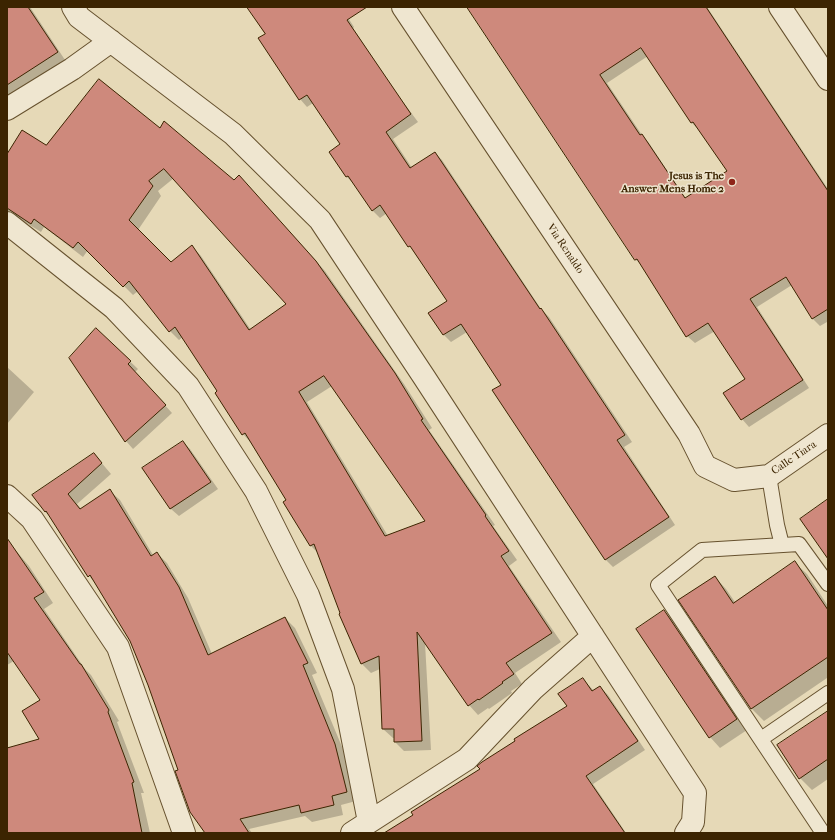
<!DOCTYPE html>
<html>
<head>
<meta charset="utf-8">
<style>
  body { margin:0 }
  #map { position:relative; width:835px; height:840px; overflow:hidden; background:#e6d9b7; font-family:"IM FELL French Canon",serif }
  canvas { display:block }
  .frame { position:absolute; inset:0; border:8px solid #3c2401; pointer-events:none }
</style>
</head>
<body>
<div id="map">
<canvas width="835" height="840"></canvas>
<div class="frame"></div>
</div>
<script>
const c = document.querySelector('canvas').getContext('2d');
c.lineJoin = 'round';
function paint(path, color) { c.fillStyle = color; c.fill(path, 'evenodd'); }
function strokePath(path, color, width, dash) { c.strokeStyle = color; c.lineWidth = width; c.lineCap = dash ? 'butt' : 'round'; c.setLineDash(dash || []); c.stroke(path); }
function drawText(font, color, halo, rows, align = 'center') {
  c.font = font + ' "IM FELL French Canon",serif'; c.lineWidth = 3; c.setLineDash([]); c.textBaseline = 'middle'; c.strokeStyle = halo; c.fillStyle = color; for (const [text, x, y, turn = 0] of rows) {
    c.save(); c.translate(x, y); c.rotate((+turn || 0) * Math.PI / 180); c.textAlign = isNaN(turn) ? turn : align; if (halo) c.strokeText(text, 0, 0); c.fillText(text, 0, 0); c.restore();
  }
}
const shadow = new Path2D(`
  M7,7h23l35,53 -58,37z
  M248,7h93l13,20 -1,1 39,59 26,35 -25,17 19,29 23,-15 7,7 99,149 8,8 83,125 -8,5 51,78 -62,42 -7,-7 -113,-170 9,-5 -35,-53 -16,10 -7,-7 -14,-21 18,-13 -61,-88 -7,5 -8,-8 -18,-26 -7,-7 -5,-33 -29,-41 -6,4 -7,-8 -34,-65z
  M468,7h239l121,182v135l-1,-2 -7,4 -7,-7 -21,-34 -35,22 52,81 -60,39 -7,-8 4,-40 -31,-48 -20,12 -8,-7 -44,-70 -7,-6zM648,56l44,67 7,7 29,41 -42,28 -37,-56 -7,-8 -35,-52z
  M160,130l74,52 14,4 77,85 79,113 28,44 -3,2 66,95 -2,1 24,34 -8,6 52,76 -46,31 7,11 -11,7 1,2 -23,16 -1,-1 -10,7 -9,-10 -44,-62 6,107 -27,1 -9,-9v-4h-2l-10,-9 -3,-60 -9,4 -9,-9 -44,-111 -7,-7 -24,-45 -35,-57 -9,-10 -27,-40 3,-2 -36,-55 -4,3 -9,-9 -32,-40 -5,4 -45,-45 -5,7 -39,-30 -3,5 -34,-21v-55l39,-10zM174,178l114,126 -37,26 -50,-74 -9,-10 -21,17 -33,-33 23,-34 -3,-5zM332,386l95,135 -39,15 -81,-134z
  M96,329l42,40 -3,3 37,41 -39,36 -7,-8 -56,-83z
  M7,367l27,25 -27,32z
  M183,442l7,7 28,40 -39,27 -8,-7 -27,-41z
  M94,454l17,20 -34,30 5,6 28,-19 10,9 33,55 4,-2 10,10 21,35 24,56 73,-36 10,10 22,45 -5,2 33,79 11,47 -15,4 2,10 -31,7 -7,-6 -56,13 3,4h-46l-27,-63 -30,-85 -18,-44 -35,-57 -7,-8 -37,-58 -7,-6 -11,-17z
  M7,540l22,26 24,37 -9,6 41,60 6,6 28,46 -2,1 27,71h-3l9,40h-143v-84l34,-10v-38l-27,-40 -7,4z
  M795,563l12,11 21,32v73l-1,-1 -63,43 -12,-12 -72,-109 35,-23 11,12 9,13z
  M664,611l11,11 72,108 -27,18 -10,-11z
  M583,679l11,12 6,-4 8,8 37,55 -52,34 33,49h-241l29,-18 67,-45 87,-64z
  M828,712v67l-16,11 -12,-12z`);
const building = new Path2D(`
  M7,7h21l30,45 -51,33z
  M247,7h120l-20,13 64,94 -25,18 24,36 25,-16 105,157 1,-1 84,127 -8,5 52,77 -64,43 -113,-170 9,-5 -40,-61 -18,11 -15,-22 19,-12 -37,-55 -2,1 -28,-42 -8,6 -24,-35 -2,1 -17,-25 11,-8 -33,-49 -8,5 -41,-62 7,-4z
  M467,7h239l122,184v118l-16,10 -26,-42 -36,22 53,81 -62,40 -18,-27 22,-14 -37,-56 -22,14 -49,-78 -2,1zM641,48l50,75 2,-1 34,49 -42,27 -43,-64 -2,1 -40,-60z
  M99,79l61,49 4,-7 70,59 5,-5 77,86 79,112 28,46 -2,1 65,95 -1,1 24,35 -8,5 51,77 -46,30 8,11 -12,8 1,1 -24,17 -1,-1 -10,7 -51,-74 5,109 -28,1v-13h-12l-3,-73 -18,8 -22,-50 1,-1 -26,-69 -4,2 -27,-44 3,-2 -41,-67 -3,2 -27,-42 2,-2 -42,-64 -6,5 -40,-51 -6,6 -45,-45 -5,6 -39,-29 -3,5 -24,-16v-54l15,-24 24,15zM164,169l122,135 -37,26 -57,-85 -21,17 -42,-42 24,-34 -4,-5zM324,376l101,145 -40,15 -86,-144z
  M96,328l35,33 -3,3 38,41 -41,37 -56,-84z
  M183,441l28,41 -41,27 -28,-41z
  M94,453l8,10 -34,31 12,15 30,-20 41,67 6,-4 22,35 29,68 77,-38 23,46 -5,2 32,79 12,48 -15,4 2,9 -33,8 -2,-8 -59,14 9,14h-44l-15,-21 -15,-41 3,-1 -30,-85 -18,-44 -40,-66 -2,2 -42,-66 -1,1 -13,-17z
  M828,499v60l-28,-40z
  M7,538l37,54 -10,6 46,66h1l28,46 -1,2 26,70 -2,1 10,50h-135v-85l32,-9 -17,-28 18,-11 -33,-48z
  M795,561l33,49v47l-77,52 -73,-109 37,-24 18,27z
  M664,610l73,109 -28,19 -73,-109z
  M583,678l9,13 8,-5 38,55 -52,35 39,57h-241l29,-18 -2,-3 69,-43 -3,-3 5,-4 33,-21 -1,-2 53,-33 -9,-12z
  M828,711v48l-29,20 -22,-34z`);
const lane = new Path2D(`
  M769,476l8,49 5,20
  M761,739l67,-46
  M823,833l-165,-248 44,-35 97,-6 29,40`);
const street = new Path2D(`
  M73,7l6,10 154,117 87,86 104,157 271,416 -2,29 -7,11
  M403,7l286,427 16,32 29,14 35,-4 59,-41
  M780,7l48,72
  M7,109l65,-40 39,-28
  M7,223l107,85 74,78 68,105 52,104 35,94 26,133
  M7,496l25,23 86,128 66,186
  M352,833l115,-74 66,-70 60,-53`);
const markers = [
  [732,182,4,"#8f2418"]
];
const poiNames = [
  ["Jesus is The",724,176],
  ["Answer Mens Home 2",724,189]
];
const streetNames = [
  ["Via Renaldo",565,249,56],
  ["Calle Tiara",794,458,-34]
];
paint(shadow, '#0003');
paint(building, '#ce897c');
strokePath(building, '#3c2401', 1);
strokePath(lane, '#66512e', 16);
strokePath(street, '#66512e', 24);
strokePath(lane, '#efe6d0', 14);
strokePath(street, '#efe6d0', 22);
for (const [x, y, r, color] of markers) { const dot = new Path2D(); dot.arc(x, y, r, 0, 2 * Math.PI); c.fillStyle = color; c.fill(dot); strokePath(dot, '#efe6d0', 1.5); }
drawText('bold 11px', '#3c2401', '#efe6d0', poiNames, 'right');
drawText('11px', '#3c2401', '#efe6d0', streetNames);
</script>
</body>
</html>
